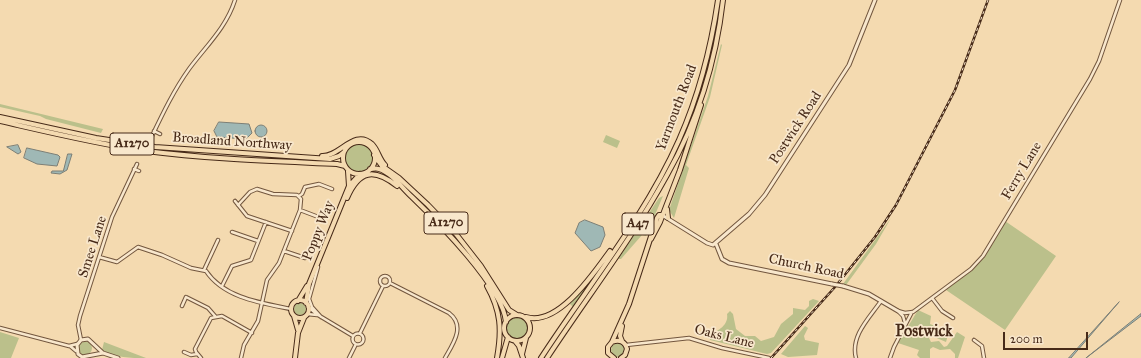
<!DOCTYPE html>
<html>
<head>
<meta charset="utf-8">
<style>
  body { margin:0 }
  #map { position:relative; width:1141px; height:358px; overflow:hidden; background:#f4dab0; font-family:"IM FELL Great Primer",serif }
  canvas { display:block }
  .scale { position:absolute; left:1003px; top:332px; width:85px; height:18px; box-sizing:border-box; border:2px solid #472a18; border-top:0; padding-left:5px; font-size:12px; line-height:14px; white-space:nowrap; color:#472a18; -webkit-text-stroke:3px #f8e7cc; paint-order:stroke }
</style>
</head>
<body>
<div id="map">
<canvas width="1141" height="358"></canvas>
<div class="scale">200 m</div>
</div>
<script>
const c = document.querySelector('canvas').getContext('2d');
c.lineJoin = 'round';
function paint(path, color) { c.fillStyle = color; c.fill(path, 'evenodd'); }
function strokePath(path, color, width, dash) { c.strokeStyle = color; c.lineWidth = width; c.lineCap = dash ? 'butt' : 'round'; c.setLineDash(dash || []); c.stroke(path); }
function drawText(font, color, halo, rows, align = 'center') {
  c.font = font + ' "IM FELL Great Primer",serif'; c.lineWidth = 3.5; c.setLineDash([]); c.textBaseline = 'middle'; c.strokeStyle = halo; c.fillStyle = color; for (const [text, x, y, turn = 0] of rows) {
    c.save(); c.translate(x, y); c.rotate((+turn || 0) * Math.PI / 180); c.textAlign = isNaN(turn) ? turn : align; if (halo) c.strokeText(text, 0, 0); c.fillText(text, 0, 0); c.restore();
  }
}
const green = new Path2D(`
  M721,44l1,1 -12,52 -24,68 3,3 -15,50 -5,-8 39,-114z
  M0,104l103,25 -2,4 -55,-14 -6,-3 -40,-9z
  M606,135l14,6 -3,7 -14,-6z
  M345 158a14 14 0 1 1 28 0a14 14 0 1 1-28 0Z
  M663,196l-17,40 -4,-1 -21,24h-3l41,-61z
  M891,218l-15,26 -30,41 -3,-1z
  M1005,221l51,35 -51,74 -59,-40 36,-31z
  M597,272l-24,35 -4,-4z
  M813,299l6,2 -48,52 -4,1 -57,-14 -1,-5c9,-4 20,-10 18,-21l3,-3 3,3 3,15 9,7h10l6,5 13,-4 7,-13 12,-10v-6l12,2 4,-4v-5z
  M294 309a6 6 0 1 1 12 0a6 6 0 1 1-12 0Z
  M918,310l13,6 -1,8 5,2 -6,12 2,4 8,-1 5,6 3,-1 10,-14 8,5 -7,21h-3v-4l-5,-5 -10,1 -7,-3 -3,2v9h-10l-3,-3 2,-5 -21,-7z
  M506 328a11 11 0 1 1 22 0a11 11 0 1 1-22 0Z
  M805,326l3,2 -4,8 1,4 14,3 -2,12 -29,2 -7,-3z
  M935,330l13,5 -2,7 -14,-6z
  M0,332l19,6 -8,20h-11z
  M78 348a7 7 0 1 1 14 0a7 7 0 1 1-14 0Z
  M104,342l42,16c-17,0 -29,0 -44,-8z
  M611 350a7 7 0 1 1 14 0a7 7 0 1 1-14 0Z`);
const water = new Path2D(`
  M219,122l30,2 3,9 -6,6 -29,-2 -3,-6z
  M255 131a6 6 0 1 1 12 0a6 6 0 1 1-12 0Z
  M18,145l3,7 -3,2 -11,-7z
  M27,148l31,7 2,2 -3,9 -20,-2 -13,-6z
  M68,154h4l-5,16 -7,4 -9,-1 1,-2h11z
  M585,220l18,7 2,8 -5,12 -9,4 -16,-18 4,-10z
  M1119,302l-48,56h-2z
  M1141,314v2l-55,42z`);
const minor = new Path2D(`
  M154,131l6,3
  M152,136c11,-23 22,-46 37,-67 17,-23 37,-41 46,-69
  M134,169l5,2
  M299,196l3,-2 3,-7 14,-3 13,5
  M235,201l12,15 45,15
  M238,205l12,-13 7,-3 16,5 24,1 4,4 -1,11 -21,53 -12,17 -9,41 -14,24 -3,13
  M300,210l21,8
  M232,232l26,9
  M284,251l21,7
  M99,257l18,5 21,-15 24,8 29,13 15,3c18,27 55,32 85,38
  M318,267l-9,32 3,8 9,10
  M204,270l14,-30
  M380 281a5 5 0 1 1 10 0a5 5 0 1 1-10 0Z
  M390,283l59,30c17,13 4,31 -4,45
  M222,286l10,-20 19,-6 15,-38
  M932,298l10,13 11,7
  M182,306l4,-9 22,11 7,8
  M308,307l10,8 35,21
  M898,311l7,2 8,-1 58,-43 12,-13 107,-177 9,-18 21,-61
  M899,312l4,4 2,7
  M307,314l10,1
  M0,328l69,18 8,-2
  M360,333l23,-47
  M352.5 339a5.5 5.5 0 1 1 11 0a5.5 5.5 0 1 1-11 0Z
  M81,340l-3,-15 2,-9 32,-99 25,-53
  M974,340l8,6 2,12
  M626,345l63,-7 33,10 47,10
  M70,346l6,5
  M184,352l7,3 6,-1
  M201,358l-5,-6 -1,-3 16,-31 11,-2 30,17
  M349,358l7,-14
  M856,358c-6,-22 14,-41 25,-57
  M890,358l4,-11 18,-35`);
const tertiary = new Path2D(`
  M662,215l45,28 6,2 36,-31 16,-19 84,-130 26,-65
  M716,244l6,15 7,4 103,21
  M843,286l26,8 29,17
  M103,353l-21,4 -4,-3 -1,-9 4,-5 7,-1 15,14 15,5`);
const trunk = new Path2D(`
  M0,117l96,21 59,9 175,12 9,-3 5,-4
  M0,121c48,11 97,23 146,30 63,8 128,10 191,13l8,2
  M343 158a16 16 0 1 1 32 0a16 16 0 1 1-32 0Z
  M374,155l8,11 17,12 29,27 28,29 25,32 28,44 8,5
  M322,156c18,1 32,-28 50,-12 6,6 7,15 13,21
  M370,169c3,0 6,-1 9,0 13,4 23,19 33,28 25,24 91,90 94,125
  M348,171l1,15
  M347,198c12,-28 27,-30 50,-12
  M667,209l1,9
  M651,239l9,-17 20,-52 21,-65
  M487,286c14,25 15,44 10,72
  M291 309a9 9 0 1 1 18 0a9 9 0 1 1-18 0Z
  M298,301l9,-15
  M306,303l3,-19 40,-98 11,-12
  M504 328a13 13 0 1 1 26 0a13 13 0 1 1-26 0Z
  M294,316l4,14
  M526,317c32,10 68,-44 84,-66
  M515,341l4,5 4,12
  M622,341l-2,-5 2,-10
  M612,342l17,-38 28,-86 2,-3h3
  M522,354l4,-16
  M295,358l3,-25 6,-15
  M502,358l6,-21
  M541,358c46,-71 104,-141 138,-218 20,-45 32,-92 39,-140
  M547,358c40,-61 85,-119 120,-183 30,-53 49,-114 56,-175
  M614,358l-6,-5v-6l4,-5c7,-3 13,-1 15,7l-2,6 -4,3`);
const rail = new Path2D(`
  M771,358l64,-71 40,-50 21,-32 59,-115 33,-90`);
const tertiaryBridge = new Path2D(`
  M832,284l11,2`);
const shields = [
  [132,144,44],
  [446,223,44],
  [638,224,32]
];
const shieldNames = [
  ["A1270",132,144],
  ["A1270",446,223],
  ["A47",638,224]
];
const streetNames = [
  ["Yarmouth Road",677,108,-69],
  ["Postwick Road",796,128,-57],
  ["Broadland Northway",232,142,4],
  ["Ferry Lane",1022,171,-59],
  ["Poppy Way",319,231,-68],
  ["Smee Lane",93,247,-72],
  ["Church Road",806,267,12],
  ["Oaks Lane",724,337,14]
];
const quarterNames = [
  ["Postwick",924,332]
];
paint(green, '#bbc08b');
paint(water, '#9fb8b5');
strokePath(water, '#7c7f76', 1);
strokePath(minor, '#72563e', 4.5);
strokePath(tertiary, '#72563e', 5);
strokePath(trunk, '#472a18', 6);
strokePath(minor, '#f8e7cc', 2.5);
strokePath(tertiary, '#f8e7cc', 3);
strokePath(trunk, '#f4dab0', 4);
strokePath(rail, '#472a18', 2.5);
strokePath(rail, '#f8e7cc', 1, [3]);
strokePath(tertiaryBridge, '#72563e', 5, []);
strokePath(tertiaryBridge, '#f8e7cc', 3);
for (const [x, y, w] of shields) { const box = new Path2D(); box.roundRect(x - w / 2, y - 11, w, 22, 3); c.fillStyle = '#f8e7cc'; c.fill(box); strokePath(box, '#472a18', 1); }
drawText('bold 13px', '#472a18', null, shieldNames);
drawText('14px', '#472a18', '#f8e7cc', streetNames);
drawText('bold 16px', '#472a18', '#f8e7cc', quarterNames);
</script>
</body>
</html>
